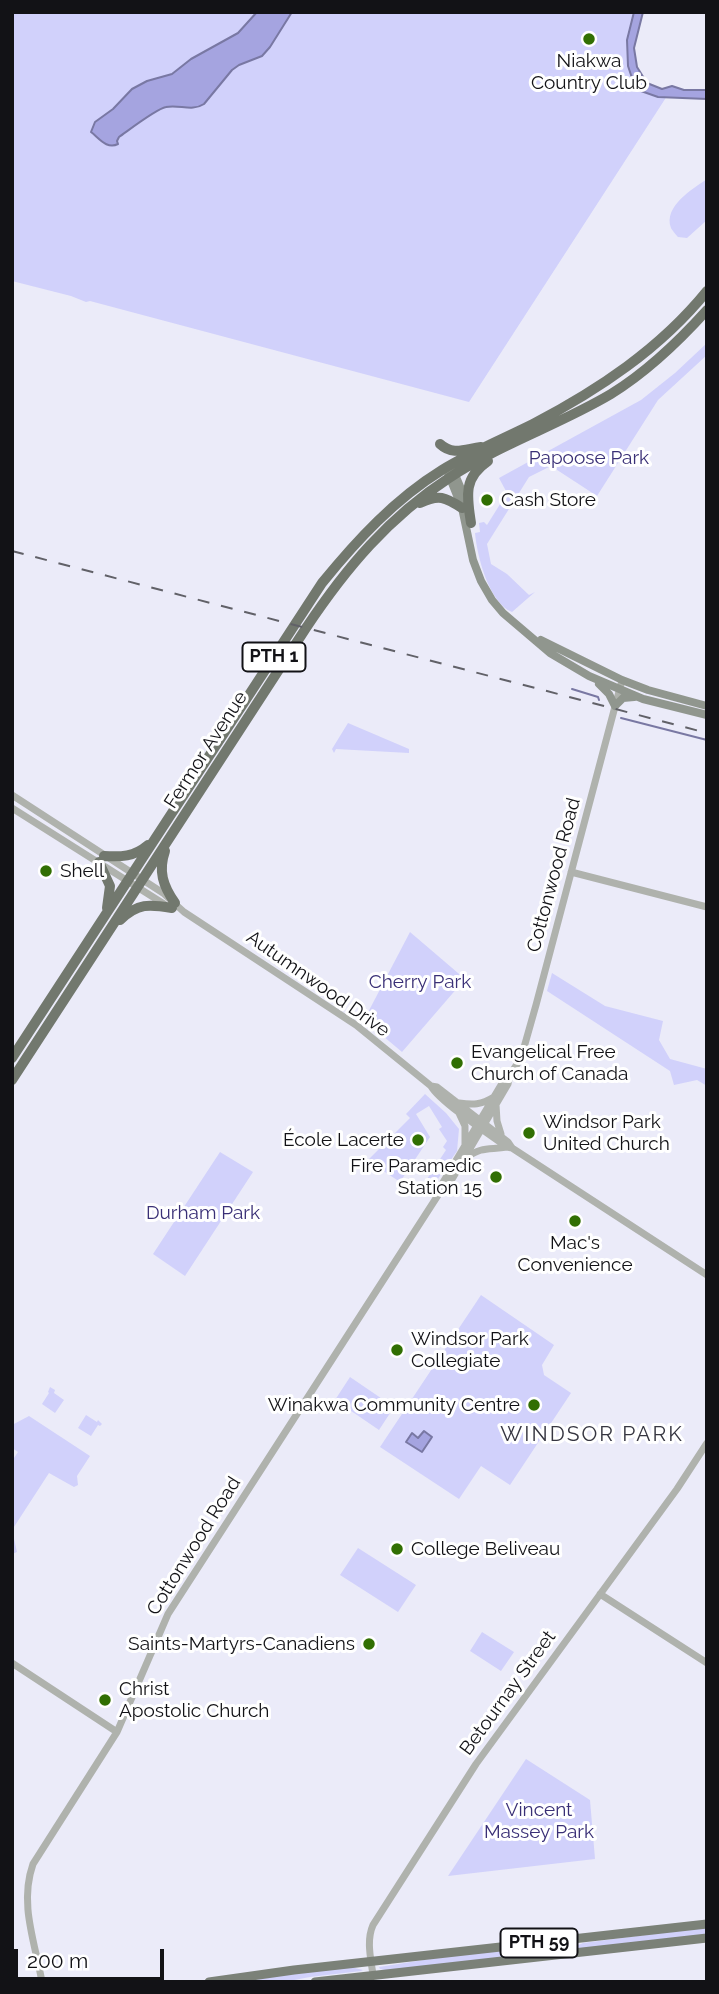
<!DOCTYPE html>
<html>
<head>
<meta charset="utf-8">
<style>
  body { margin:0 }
  #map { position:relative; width:719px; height:1994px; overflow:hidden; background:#ebebf9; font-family:Raleway,sans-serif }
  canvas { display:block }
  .frame { position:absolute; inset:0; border:14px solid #121216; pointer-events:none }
  .scale { position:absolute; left:14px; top:1949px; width:150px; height:32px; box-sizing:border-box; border:4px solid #121216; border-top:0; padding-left:9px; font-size:21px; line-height:24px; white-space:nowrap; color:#121216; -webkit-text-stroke:5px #fff; paint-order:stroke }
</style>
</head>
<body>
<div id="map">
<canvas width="719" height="1994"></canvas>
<div class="frame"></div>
<div class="scale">200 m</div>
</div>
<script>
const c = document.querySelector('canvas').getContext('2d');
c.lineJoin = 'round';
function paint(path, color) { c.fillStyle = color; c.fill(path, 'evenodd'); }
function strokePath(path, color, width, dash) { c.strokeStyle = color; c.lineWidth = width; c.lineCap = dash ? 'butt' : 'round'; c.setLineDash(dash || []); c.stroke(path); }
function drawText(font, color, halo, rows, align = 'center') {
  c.font = font + ' Raleway,sans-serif'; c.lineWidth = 6; c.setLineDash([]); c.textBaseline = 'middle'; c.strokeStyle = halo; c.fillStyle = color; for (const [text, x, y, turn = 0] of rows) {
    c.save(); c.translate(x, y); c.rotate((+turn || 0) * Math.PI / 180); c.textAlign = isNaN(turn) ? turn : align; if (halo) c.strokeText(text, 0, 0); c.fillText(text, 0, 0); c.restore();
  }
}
const green = new Path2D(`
  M12,12h622c-6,32 -16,88 33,84l-198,306 -379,-101 -4,1 -15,-6 -59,-15z
  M707,179v41l-20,18 -9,-1c0,0 -7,-8 -7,-9 -8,-22 22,-39 36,-49z
  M707,343v12l-49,45 -61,96 -46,-30 -22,11 -42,67 4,20 16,10 22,21 6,-3 -23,20c-23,-9 -35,-56 -37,-79l5,-1 -1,-9 5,-1 3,3 20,-32 -8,-15 142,-78 34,-27z
  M348,723l61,26v4l-73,-4 -2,4 -2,-4z
  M410,932l55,47 -63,73 -38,-32z
  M552,973l53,33 58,15 -4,19 11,19 37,10v17l-10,-6 -23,5 -4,-14 -123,-80z
  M425,1094l21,19 13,16 -2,22 -24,35 -8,-4 21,-32 -3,-3 4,-6 -8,-12 3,-2 -13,-21 -13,8 14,23 -30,45 -30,-20 -1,-3 12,-12 -3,-4 9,-9 4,3 19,-19 -4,-4z
  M220,1152l33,20 -68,104 -32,-22z
  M481,1295l73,50 -12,20 2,10 27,18 -61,92 -29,-19 -22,33 -79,-52z
  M350,1377l44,30 -15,23 -44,-30z
  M50,1387l5,3 -1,3 10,7 -9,13 -13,-9 7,-11 -1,-1z
  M86,1415l11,7 1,-2 4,4 -2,2 -2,-1 -7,11 -13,-8z
  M29,1416l61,40 -13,20 1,9 -4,2 -25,-14 -37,57 5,22 -5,2v-93l6,-9 -6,-4v-23z
  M358,1548l58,37 -18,27 -58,-37z
  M482,1632l32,20 -13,19 -31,-20z
  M526,1759l64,41 5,59 -147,17z
  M707,1927v8l-133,14 2,-3 7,-3z
  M555,1945l9,5 -174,21 -10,-2 -1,-2 70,-11z
  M351,1967l12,3 -2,1 -51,6 -26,5h-41l27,-5z`);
const water = new Path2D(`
  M257,12h35l-22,35 -8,9 -23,9 -7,5 -28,34c-12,8 -25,0 -38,3 -10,2 -37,23 -47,30l-2,4 1,3c-11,6 -19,-6 -27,-12l4,-10 18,-13 19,-20 15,-8 25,-7 19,-15 47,-26z
  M634,12h9l-9,36 3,19 10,16 15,6 10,-3 12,4h23v9l-49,-2 -17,-6 -9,-13 -4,-12 -1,-26z
  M424,1431l8,6 -10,15 -16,-10 6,-9 6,5z`);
const stream = new Path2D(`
  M572,689l26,8 1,3
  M621,718l86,22`);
const tertiary = new Path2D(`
  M12,795l151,98 21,19 172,113 75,61c8,15 59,49 76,61l5,1
  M12,808l152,96
  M571,872l136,35
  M431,1086l6,1 71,55 4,6 195,127
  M459,1103c14,2 22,2 35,-6
  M496,1105l1,16 4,13
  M459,1113l6,13v19
  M466,1158c16,-12 23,-8 41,-11
  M442,1189v-5l62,-104 6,-4
  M600,1594l107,69
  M12,1663l105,69
  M373,1975c-2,-16 -7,-34 0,-50l103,-161 201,-275 30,-46
  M42,1982c-7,-40 -23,-78 -9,-118l84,-132 51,-118 274,-425 6,-3 60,-102 2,-9 11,-17 15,-53 85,-321`);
const secondary = new Path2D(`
  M451,465l16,38
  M448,473l14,35 11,52 8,21 11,19 11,13 47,40 39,23 54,23 64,16
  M541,640l81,40 26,10 59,16
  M599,684l10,10 6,12 8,-8 11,-1`);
const primary = new Path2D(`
  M209,1982l85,-12 413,-46
  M315,1982l392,-44`);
const trunk = new Path2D(`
  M440,444c13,12 25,5 41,3
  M420,503c19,-9 25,-6 42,5
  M471,523c-4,-27 -8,-45 17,-62
  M165,851c-7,20 -2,35 10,52
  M104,856c17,1 30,1 44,-11
  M99,862l11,24 -3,22
  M120,920c18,-17 29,-16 52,-12
  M12,1058l310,-475c35,-43 73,-84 120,-113 29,-18 61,-31 91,-46 65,-34 127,-75 174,-133
  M12,1080l294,-452c40,-60 83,-111 143,-150 51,-34 110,-53 162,-84 34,-21 69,-54 96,-84`);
const rail = new Path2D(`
  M12,551l695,182`);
const markers = [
  [589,39,7,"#316f03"],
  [487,500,7,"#316f03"],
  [46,871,7,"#316f03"],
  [457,1063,7,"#316f03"],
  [529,1133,7,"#316f03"],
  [418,1140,7,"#316f03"],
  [496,1177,7,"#316f03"],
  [575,1221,7,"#316f03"],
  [397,1350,7,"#316f03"],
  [534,1405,7,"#316f03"],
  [397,1549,7,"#316f03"],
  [369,1644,7,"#316f03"],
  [105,1700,7,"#316f03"]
];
const shields = [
  [274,657,63],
  [539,1943,77]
];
const shieldNames = [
  ["PTH 1",274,657],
  ["PTH 59",539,1943]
];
const poiNames = [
  ["Niakwa",589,61,"center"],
  ["Country Club",589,83,"center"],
  ["Cash Store",501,500],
  ["Shell",60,871],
  ["Evangelical Free",471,1052],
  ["Church of Canada",471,1074],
  ["Windsor Park",543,1122],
  ["United Church",543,1144],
  ["École Lacerte",404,1140,"right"],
  ["Fire Paramedic",482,1166,"right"],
  ["Station 15",482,1188,"right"],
  ["Mac's",575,1243,"center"],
  ["Convenience",575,1265,"center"],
  ["Windsor Park",411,1339],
  ["Collegiate",411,1361],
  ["Winakwa Community Centre",520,1405,"right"],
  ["College Beliveau",411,1549],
  ["Saints-Martyrs-Canadiens",355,1644,"right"],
  ["Christ",119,1689],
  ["Apostolic Church",119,1711]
];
const parkNames = [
  ["Papoose Park",589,458],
  ["Cherry Park",420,982],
  ["Durham Park",203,1213],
  ["Vincent",539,1810],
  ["Massey Park",539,1832]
];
const streetNames = [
  ["Fermor Avenue",206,750,-57],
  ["Cottonwood Road",554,875,-75],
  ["Autumnwood Drive",318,984,35],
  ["Cottonwood Road",194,1546,-58],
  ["Betournay Street",508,1693,-54]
];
const neighbourhoodNames = [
  ["WINDSOR PARK",592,1435]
];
paint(green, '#d1d1fb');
paint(water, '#a5a4e0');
strokePath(water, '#7978a3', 2);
strokePath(stream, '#7978a3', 2);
strokePath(tertiary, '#afb2ad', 7);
strokePath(secondary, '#90968e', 8);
strokePath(primary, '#7b8178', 9);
strokePath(trunk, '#72786e', 10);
strokePath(rail, '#616168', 2, [12, 12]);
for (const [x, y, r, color] of markers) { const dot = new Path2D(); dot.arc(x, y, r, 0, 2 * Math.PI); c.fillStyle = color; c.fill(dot); strokePath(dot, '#fff', 2.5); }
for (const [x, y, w] of shields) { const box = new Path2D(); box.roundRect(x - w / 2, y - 14.5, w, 29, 5); c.fillStyle = '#fff'; c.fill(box); strokePath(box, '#121216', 2); }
drawText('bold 18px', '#121216', null, shieldNames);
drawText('19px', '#121216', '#fff', poiNames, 'left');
drawText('19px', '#392f76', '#fff', parkNames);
drawText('19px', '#121216', '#fff', streetNames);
c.letterSpacing = '2px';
drawText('21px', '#363641', '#fff', neighbourhoodNames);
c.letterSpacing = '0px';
</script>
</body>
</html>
